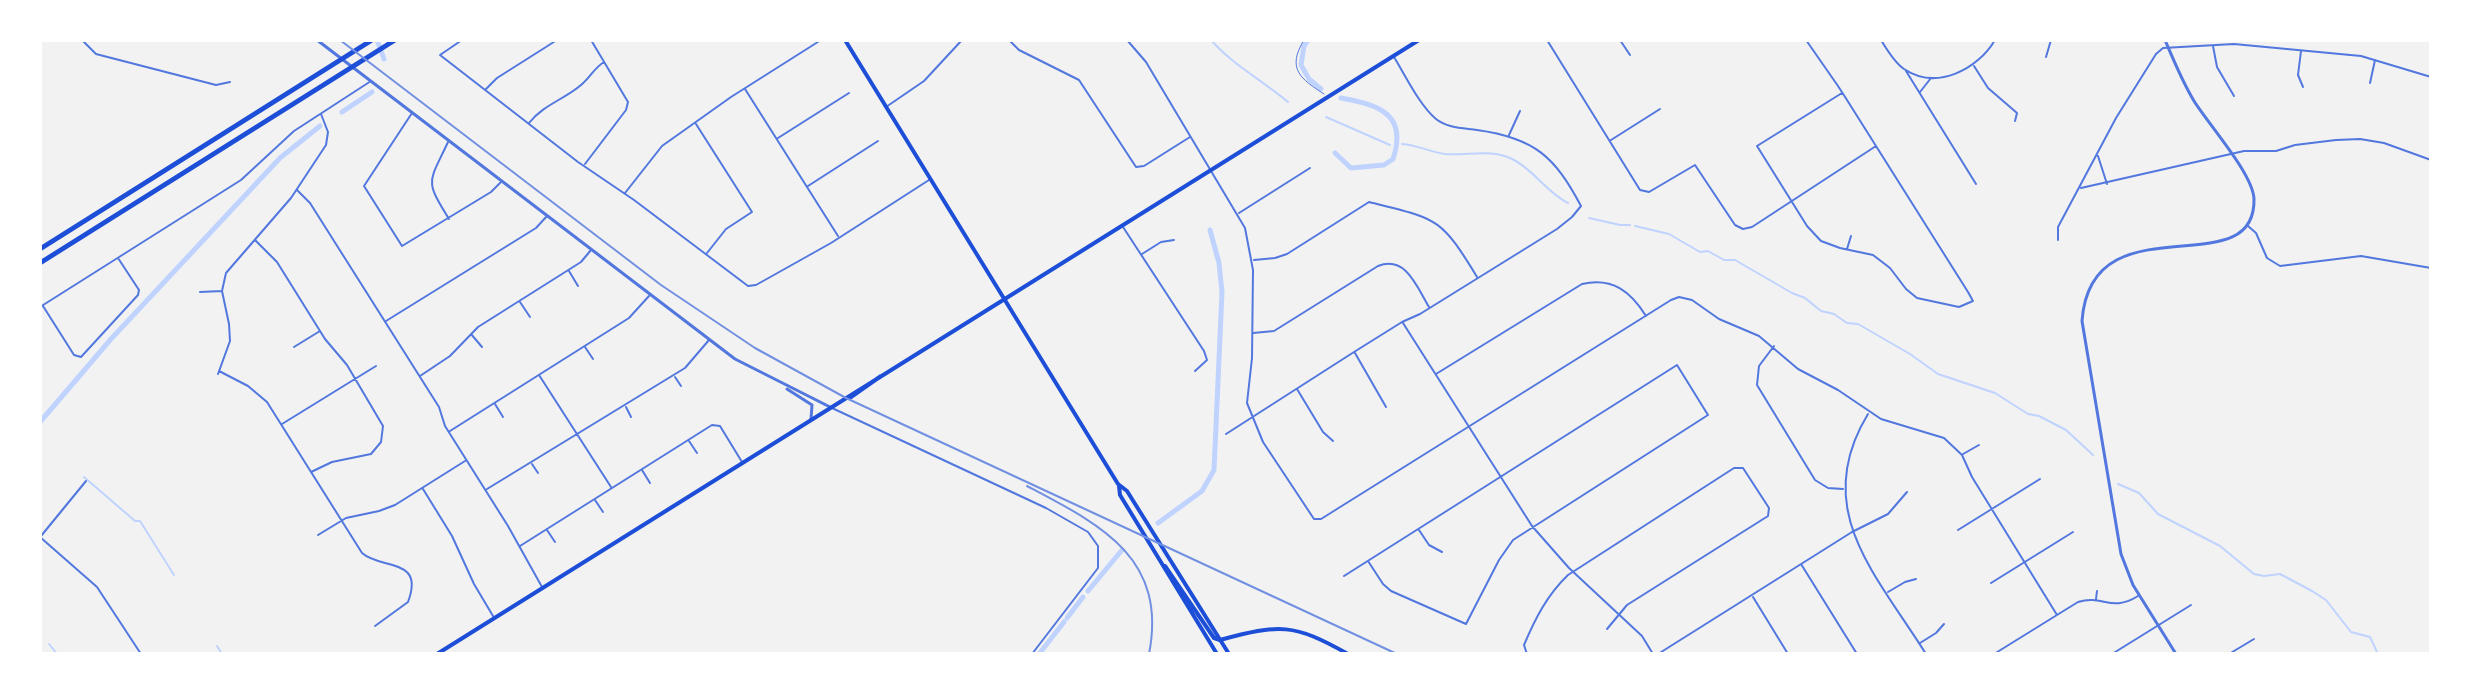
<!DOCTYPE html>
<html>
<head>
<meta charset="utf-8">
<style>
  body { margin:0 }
  #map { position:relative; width:2471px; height:694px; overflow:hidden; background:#f2f2f2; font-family:Jost,sans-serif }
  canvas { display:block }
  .frame { position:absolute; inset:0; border:42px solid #fff; pointer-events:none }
</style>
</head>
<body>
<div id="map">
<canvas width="2471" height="694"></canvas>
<div class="frame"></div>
</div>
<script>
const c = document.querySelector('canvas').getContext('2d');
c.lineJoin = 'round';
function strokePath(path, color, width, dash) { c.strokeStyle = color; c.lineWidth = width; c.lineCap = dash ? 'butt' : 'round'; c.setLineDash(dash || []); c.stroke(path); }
const stream = new Path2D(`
  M1211,40c22,25 51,40 77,62
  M1326,117l64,28
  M1402,144c15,1 28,8 43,10 23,2 47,-6 69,6 21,11 33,33 54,43
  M1589,218l31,7h10
  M1635,226l34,8 31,18 8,-1 16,9h11l57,33 13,5 16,13 13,3 13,9 11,1 52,30 28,20 57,19 33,21 11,2 27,14 27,25
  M84,477l51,44h5l34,54
  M2118,484l21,9 19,21 62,32 34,28 10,2 16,-2 32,17 14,9 25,32 19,5 8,17
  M49,644l8,10
  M217,646l5,8`);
const canal = new Path2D(`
  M377,40l7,19
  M1308,40l-4,6 -3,19 8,14 12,10
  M342,112l30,-20
  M1335,153l16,15 33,-3 9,-6c15,-45 -14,-54 -52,-61
  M40,422l71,-83 169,-181 40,-32
  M1158,523l44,-32 12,-21 8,-178 -3,-29 -9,-33
  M1088,591l34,-41
  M1067,618l16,-21
  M1039,654l25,-32`);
const service = new Path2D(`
  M1304,40c-18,29 -3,39 20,54`);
const minor = new Path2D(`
  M82,40l14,14 120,31 14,-3
  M462,40l-22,15 138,107 56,38 114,86 8,-1 75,-42 98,-63
  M1009,40l10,10 60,30 57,87 8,-1 46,-29
  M1127,40l19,22 99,166 8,42 -1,88 -5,45 16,39 51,77h7l350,-219 8,-3 13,3 27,19 40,17 39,33 40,21 43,29 63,19 18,17 10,22 85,138
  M1547,40l93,150 9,2 46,-27 40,60 8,4 9,-2 124,-81
  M1620,40l10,15
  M1806,40l32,46 9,14 121,192 5,9 -14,6 -42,-9 -11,-9 -16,-21 -17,-13 -33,-7 -19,-7 -14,-15 -50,-80 85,-53
  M1881,40c6,10 14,23 23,29 33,22 74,0 91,-29
  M2213,46l4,21 17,29
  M2301,51l-3,24 5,12
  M2046,57l5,-17
  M1974,66l14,22 29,25 -2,8
  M1906,71l70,113
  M2370,83l5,-23
  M486,89l11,-11 60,-38
  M745,89l93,147
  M1920,92l11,-14
  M886,107l38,-26 38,-41
  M412,113l-48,73 38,60 89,-54 10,-10
  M529,123c14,-18 36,-24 52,-38 9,-7 13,-17 23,-23
  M696,124l56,88 -26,17 -19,24
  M1509,135l11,-24
  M778,138l71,-45
  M1611,140l49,-31
  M448,142c-19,41 -24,37 1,77
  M2098,156l9,28
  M585,164l41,-54 2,-8 -37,-62
  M808,186l70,-45
  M2081,188l163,-37h32l19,-6 41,-5 24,-1 24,4 47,17
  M297,190l13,13 129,204 6,19 63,100 34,61
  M625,193l37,-47 69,-49 90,-57
  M1239,213l71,-45
  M2248,226l8,7 11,25 13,8 81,-10 70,12
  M1123,227l81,124 3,9 -12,11
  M255,240l22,22 48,77 22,26 36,61 -2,16 -10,12 -39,8 -21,10
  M2058,240v-13l58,-109 40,-64 7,-6 71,-4 127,12 70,21
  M1847,249l4,-13
  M1142,254l19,-12 13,-2
  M1254,260l21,-2 12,-4 82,-52c68,17 71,14 108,75
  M569,271l9,15
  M200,292l22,-1
  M520,302l10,15
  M43,306l31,49 7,2 57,-62 1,-5 -21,-32
  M40,307l201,-127 53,-49 77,-50
  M386,321l150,-93 11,-12
  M1403,323l129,203 37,42 73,68 11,18
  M1253,333l21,-2 104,-65c28,-11 39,21 51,41
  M471,334l11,13
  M1774,346l-15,20 -2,19 58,95 13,8 15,1
  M294,347l26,-16
  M585,347l8,12
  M1355,353l31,54
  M219,371l29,15 19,16 95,151c19,17 63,4 46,49l-33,24
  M218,374l12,-33 -1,-17 -7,-33 4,-18 65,-75 35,-53 2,-13 -7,-18
  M1436,374l146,-90c31,-7 49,8 64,32
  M539,375l72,112
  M420,376l30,-20 28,-29 103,-65 10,-12
  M675,377l6,9
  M1297,389l26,43 10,9
  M495,404l8,13
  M626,407l5,10
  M832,408l214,100 42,24 10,14v22l-66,86
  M1868,414c-58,95 8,160 58,240
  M282,424l94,-58
  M450,431l179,-113 20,-22
  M1226,434l128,-82 48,-30 18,-8 137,-85 15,-12 9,-11c-26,-49 -46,-68 -104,-76 -13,-2 -30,-2 -41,-11 -16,-13 -31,-44 -42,-62
  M689,441l8,12
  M1963,454l16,-9
  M532,464l6,9
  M642,470l8,13
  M423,489l29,47 22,48 19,32
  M487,489l198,-121 24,-28
  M595,500l8,12
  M547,530l8,12
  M1419,530l10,15 13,7
  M1958,530l82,-51
  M318,535l28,-17 33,-7 16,-6 70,-44
  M41,536l45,-55
  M40,537l57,50 44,67
  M520,546l192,-121 8,1 22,36
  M1801,564l56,90
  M1344,576l333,-211 31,50 -195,125 -14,20 -33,64 -75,-33 -8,-7 -15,-23
  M1991,583l82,-51
  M1888,592l17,-10 11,-3
  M1753,597l35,57
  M2096,599l1,-8
  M1920,643l16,-10 8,-9
  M1527,654l-3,-9c11,-26 23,-50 44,-70l166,-107h9l26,40 -1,8 -141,89 -20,24
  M1658,654l194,-122 36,-18 19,-22
  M1994,654l84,-52c25,-8 33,11 60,-6
  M2112,654l79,-49
  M2229,654l25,-15`);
const tertiary = new Path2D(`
  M317,40l418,319 95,48
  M2165,40c9,21 17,41 29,61 15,24 59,73 60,98 2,89 -163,-2 -172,122l39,233 12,31 43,69
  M787,389l25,16 -1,14`);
const secondary = new Path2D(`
  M846,398l5,-1 30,-21
  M1220,640c60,-16 73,-17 128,14
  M437,654l982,-614`);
const primary = new Path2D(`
  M845,40l273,444 9,7 102,163
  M1119,486l1,9 97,159
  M1165,566l49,72 6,2`);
const motorway = new Path2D(`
  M40,249l332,-209
  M40,263l355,-223`);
const tram = new Path2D(`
  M340,40l321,245 94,63 91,50 551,256`);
const rail = new Path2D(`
  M1027,486c72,38 141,71 122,168`);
strokePath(stream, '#bfd3fe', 2);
strokePath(canal, '#bfd3fe', 5);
strokePath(service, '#5277de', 1);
strokePath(minor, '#5277de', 2);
strokePath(tertiary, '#5277de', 3);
strokePath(secondary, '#1d4ed8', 4);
strokePath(primary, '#1d4ed8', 4);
strokePath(motorway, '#1d4ed8', 5);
strokePath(tram, '#7290e2', 2);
strokePath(rail, '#7290e2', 2);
</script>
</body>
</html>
